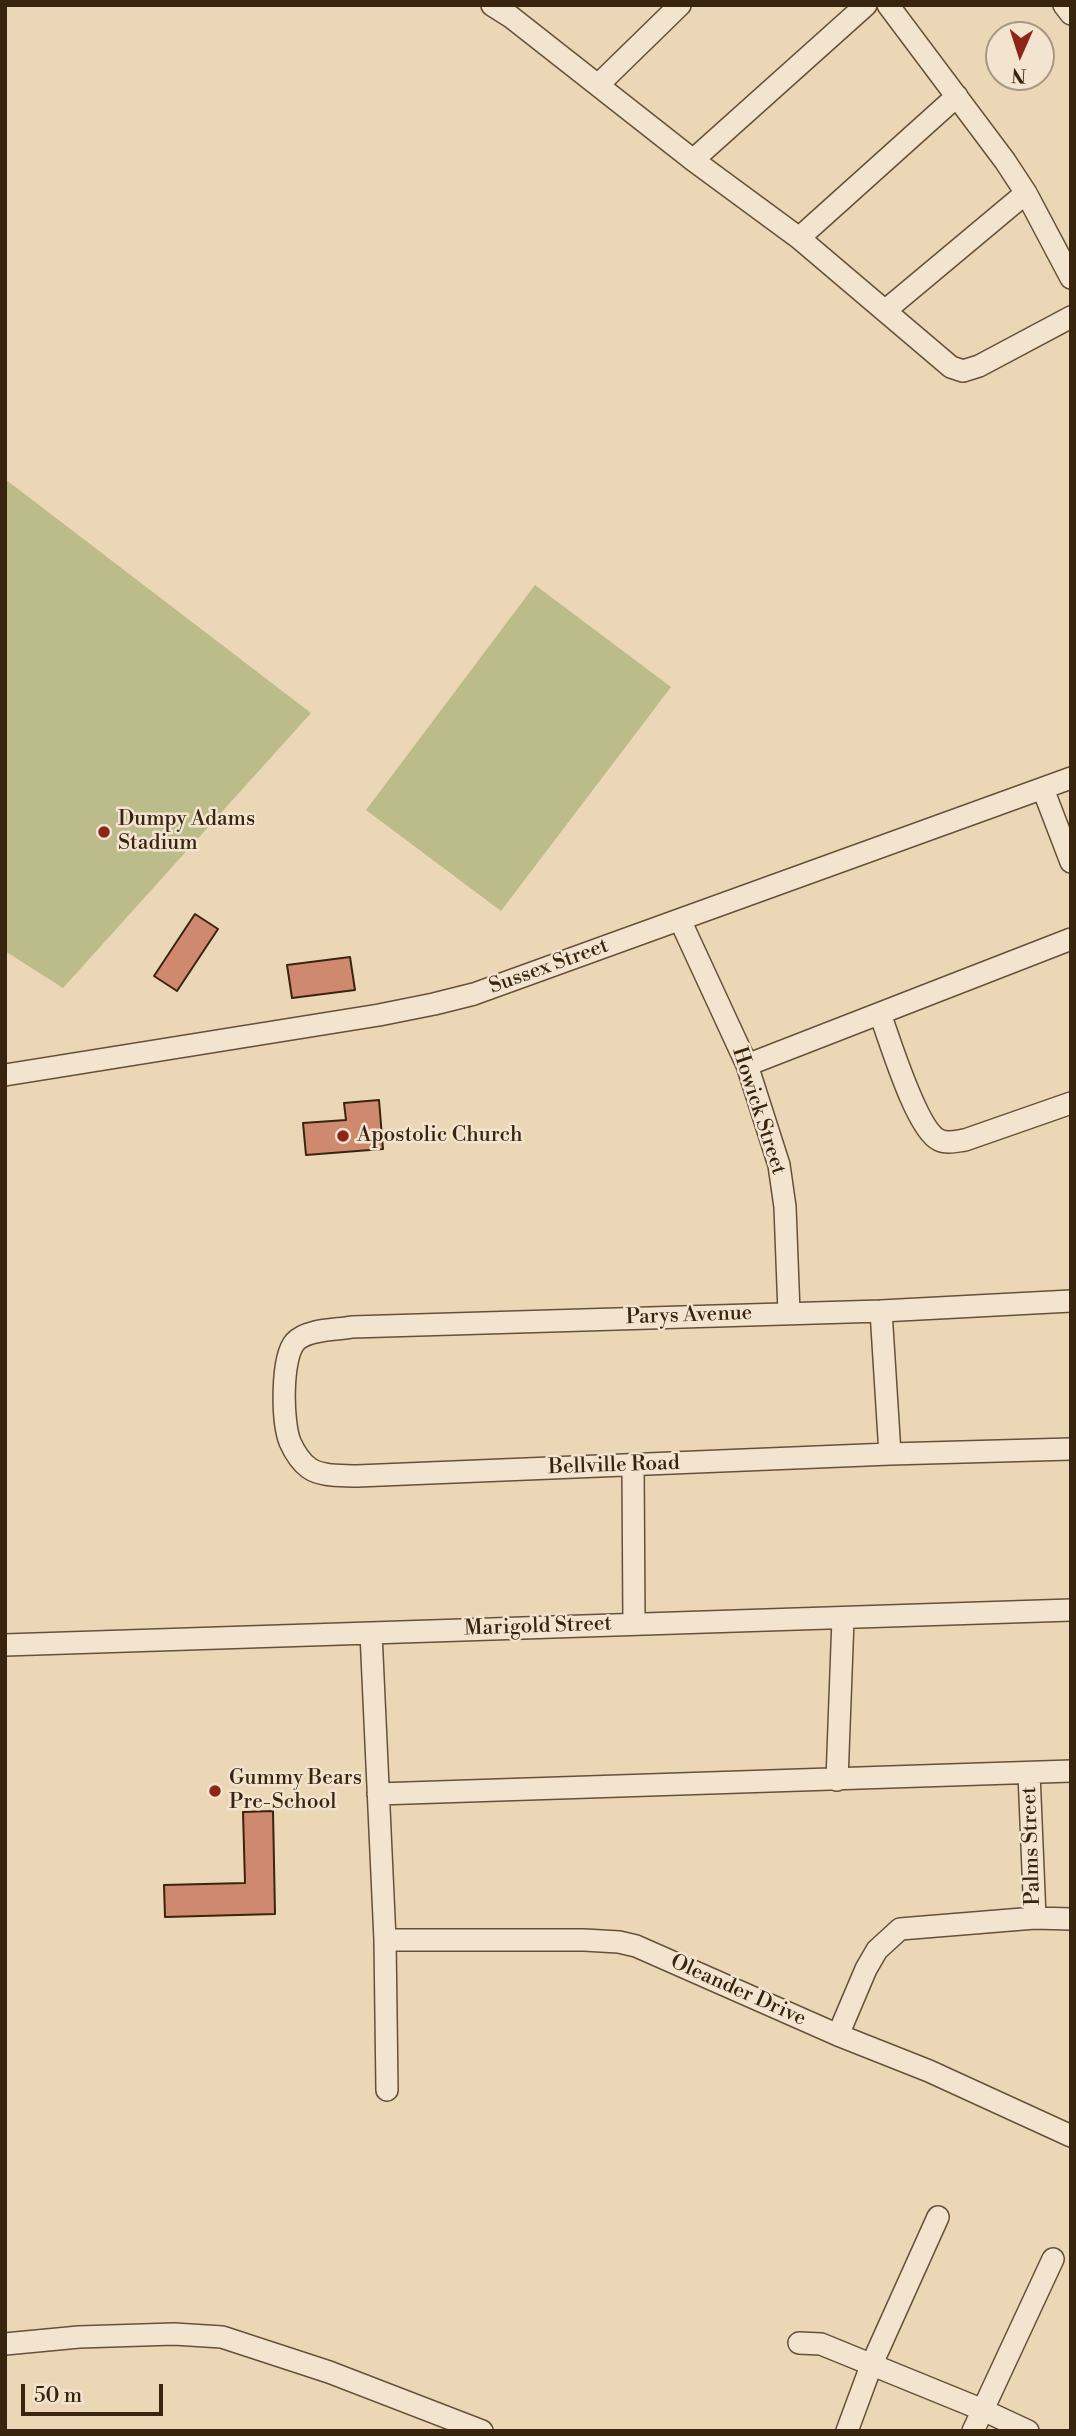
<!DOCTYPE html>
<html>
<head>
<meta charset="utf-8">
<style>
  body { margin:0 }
  #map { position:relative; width:1076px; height:2436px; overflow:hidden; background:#ebd6b5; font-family:"Libre Bodoni",serif }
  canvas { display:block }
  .frame { position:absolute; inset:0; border:7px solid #392410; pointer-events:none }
  .north { position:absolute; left:985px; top:21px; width:70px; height:70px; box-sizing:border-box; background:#f2e4cf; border:2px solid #a89783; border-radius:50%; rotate:183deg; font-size:19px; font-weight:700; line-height:28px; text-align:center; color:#392410 }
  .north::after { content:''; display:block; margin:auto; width:24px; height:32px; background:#8f2418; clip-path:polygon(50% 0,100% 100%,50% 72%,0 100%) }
  .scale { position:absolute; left:21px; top:2384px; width:142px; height:32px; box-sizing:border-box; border:4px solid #392410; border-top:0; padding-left:9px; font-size:21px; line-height:24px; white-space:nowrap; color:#392410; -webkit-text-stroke:5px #f2e4cf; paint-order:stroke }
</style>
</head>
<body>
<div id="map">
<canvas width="1076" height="2436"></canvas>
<div class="frame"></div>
<div class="north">N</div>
<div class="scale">50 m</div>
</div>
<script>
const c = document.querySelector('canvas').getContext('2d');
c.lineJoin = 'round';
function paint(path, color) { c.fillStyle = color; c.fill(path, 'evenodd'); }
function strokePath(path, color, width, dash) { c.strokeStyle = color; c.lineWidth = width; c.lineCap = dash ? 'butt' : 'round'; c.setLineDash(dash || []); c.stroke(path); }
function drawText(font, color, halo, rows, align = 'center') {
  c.font = font + ' "Libre Bodoni",serif'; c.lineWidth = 5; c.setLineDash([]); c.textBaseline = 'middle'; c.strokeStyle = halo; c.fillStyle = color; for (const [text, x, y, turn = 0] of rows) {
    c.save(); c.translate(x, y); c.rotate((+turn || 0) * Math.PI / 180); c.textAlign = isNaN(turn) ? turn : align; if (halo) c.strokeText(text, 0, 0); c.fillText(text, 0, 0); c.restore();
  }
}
const green = new Path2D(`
  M5,479l306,234 -248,275 -58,-37z
  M535,585l136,102 -170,224 -135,-101z`);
const building = new Path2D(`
  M195,914l23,15 -41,62 -23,-15z
  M350,957l5,33 -63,8 -5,-33z
  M379,1100l4,49 -77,6 -3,-32 43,-3 -2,-17z
  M273,1811l2,103 -110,3 -1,-32 81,-2 -2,-71z`);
const minor = new Path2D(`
  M492,5l19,12 182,143 106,78 152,129 12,4 16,-5 92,-49
  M888,5l117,156 21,32 45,85
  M1064,5l7,9
  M598,85l82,-80
  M693,160l173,-155
  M799,238l158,-142
  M886,310l140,-117
  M1043,789l28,73
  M680,920l67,145 32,100 6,42 4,106
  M880,1014c10,26 36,115 59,126 8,4 18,1 26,0l106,-37
  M747,1065l324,-126
  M5,1075l374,-60 55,-11 40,-10 597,-216
  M1071,1301l-190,10 -529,16c-16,3 -45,2 -57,15 -14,16 -13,80 -5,100 4,9 11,20 19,26 13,9 33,7 48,8l533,-22 181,-5
  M881,1311l9,143
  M633,1465l1,159
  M371,1633l14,307 2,150
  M5,1645l1066,-35
  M1029,1773l6,145
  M837,1780l6,-161
  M378,1794l693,-23
  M385,1940h199l35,2 17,4 202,89 91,36 142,65
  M838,2035l28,-66 11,-19 23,-21 135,-11 36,1
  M799,2343l22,1 162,66 45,21
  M5,2344l74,-7 95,-3 48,3 107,35 153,59
  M847,2431l24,-65 67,-149
  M973,2431l80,-172`);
const markers = [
  [104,832,7,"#8f2418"],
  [343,1136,7,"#8f2418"],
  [215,1791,7,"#8f2418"]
];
const poiNames = [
  ["Dumpy Adams",118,820],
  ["Stadium",118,844],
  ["Apostolic Church",357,1136],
  ["Gummy Bears",229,1779],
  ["Pre-School",229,1803]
];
const streetNames = [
  ["Sussex Street",549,967,-20],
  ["Howick Street",758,1111,72],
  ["Parys Avenue",689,1316,-2],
  ["Bellville Road",614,1466,-2],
  ["Marigold Street",538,1627,-2],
  ["Palms Street",1032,1846,-92],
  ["Oleander Drive",738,1991,24]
];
paint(green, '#bcbc8a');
paint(building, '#cf896f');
strokePath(building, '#392410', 2);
strokePath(minor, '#665039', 24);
strokePath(minor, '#f2e4cf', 21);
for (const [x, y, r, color] of markers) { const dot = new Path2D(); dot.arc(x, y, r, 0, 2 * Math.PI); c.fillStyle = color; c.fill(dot); strokePath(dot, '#f2e4cf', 2.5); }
drawText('21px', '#392410', '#f2e4cf', poiNames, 'left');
drawText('21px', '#392410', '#f2e4cf', streetNames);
</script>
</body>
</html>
